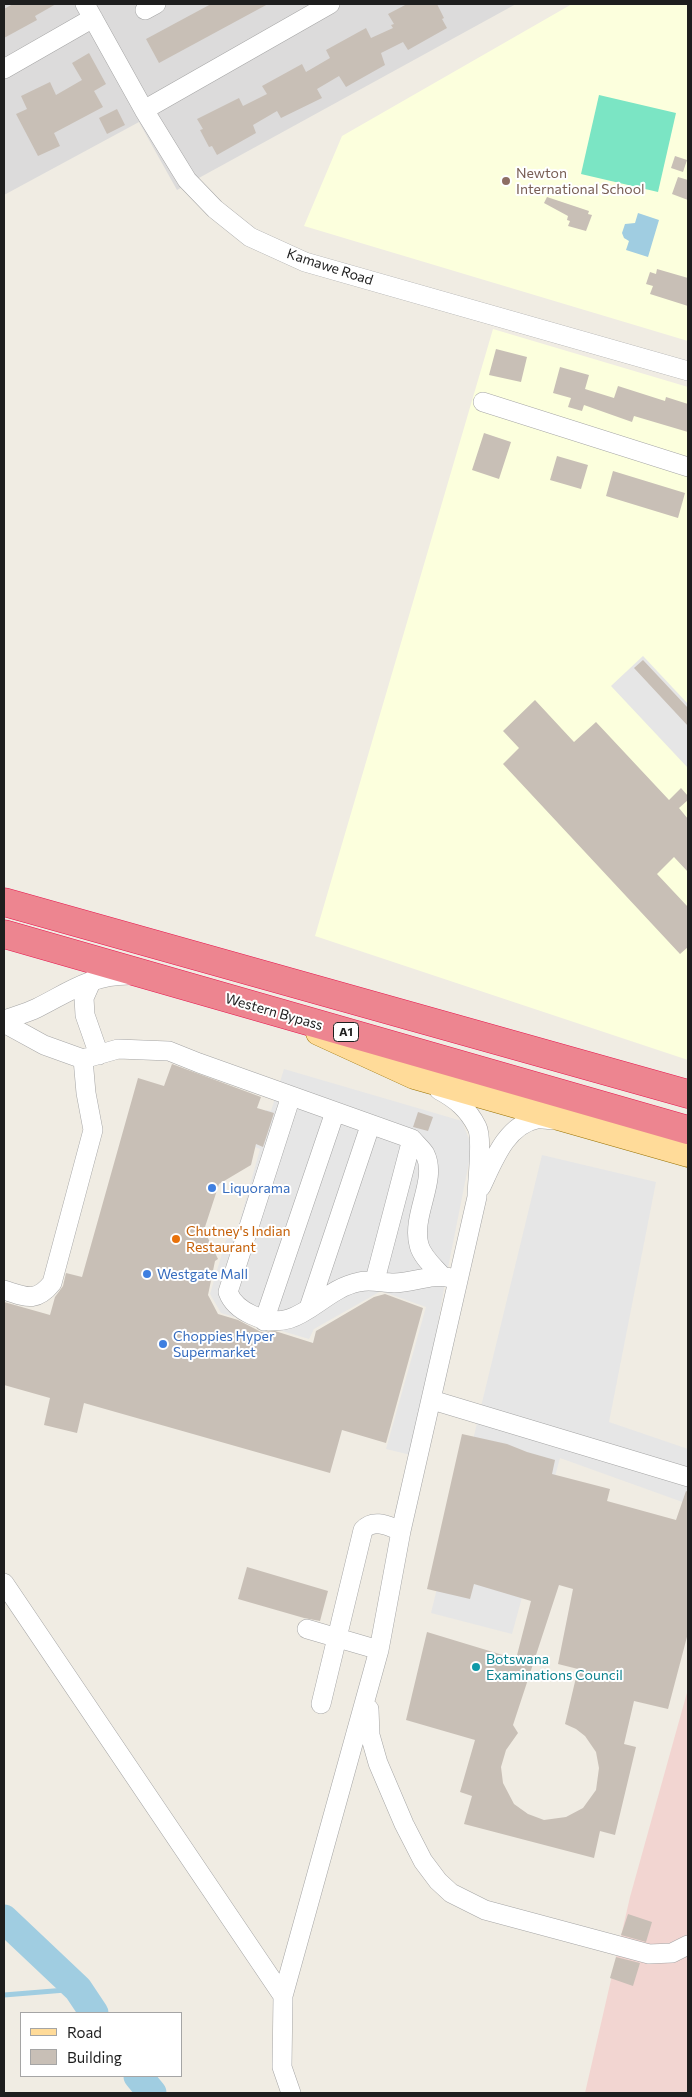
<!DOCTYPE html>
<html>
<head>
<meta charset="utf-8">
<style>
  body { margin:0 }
  #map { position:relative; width:692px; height:2097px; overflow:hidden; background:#f0ece3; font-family:Commissioner,sans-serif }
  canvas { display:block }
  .frame { position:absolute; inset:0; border:5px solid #1e1e1e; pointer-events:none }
  .legend { position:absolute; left:20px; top:2012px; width:162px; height:65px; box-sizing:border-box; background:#fff; border:1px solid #a5a5a5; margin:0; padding:6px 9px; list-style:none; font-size:15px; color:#1e1e1e }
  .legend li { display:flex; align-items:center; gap:10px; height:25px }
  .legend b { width:25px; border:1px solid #a5a5a5 }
</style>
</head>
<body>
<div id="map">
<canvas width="692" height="2097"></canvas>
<div class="frame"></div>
<ul class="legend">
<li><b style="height:6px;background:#ffdb99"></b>Road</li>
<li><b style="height:14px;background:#c8bfb6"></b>Building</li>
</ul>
</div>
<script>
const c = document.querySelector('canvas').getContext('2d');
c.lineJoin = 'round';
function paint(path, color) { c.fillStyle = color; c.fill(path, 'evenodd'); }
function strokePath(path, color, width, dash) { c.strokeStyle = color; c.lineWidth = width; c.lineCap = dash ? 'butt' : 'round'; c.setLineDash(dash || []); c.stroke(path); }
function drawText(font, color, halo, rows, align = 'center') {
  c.font = font + ' Commissioner,sans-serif'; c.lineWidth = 4; c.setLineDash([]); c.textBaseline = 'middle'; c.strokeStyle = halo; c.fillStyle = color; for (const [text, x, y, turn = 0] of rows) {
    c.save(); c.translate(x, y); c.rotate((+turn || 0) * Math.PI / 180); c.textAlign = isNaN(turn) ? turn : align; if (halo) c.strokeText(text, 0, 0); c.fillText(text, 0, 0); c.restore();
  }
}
const residential = new Path2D(`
  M4,4h512l-339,186 -38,-68 -135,73z`);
const commercial = new Path2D(`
  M688,1689v404h-103l45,-196z`);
const education = new Path2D(`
  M572,4h116v337l-384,-115 38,-90z
  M493,329l195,58v673l-373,-124z`);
const pitch = new Path2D(`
  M599,95l77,18 -18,79 -77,-18z`);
const parking = new Path2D(`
  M643,656l45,48v64l-77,-82z
  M284,1069l178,52 10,26 -27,136 -30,173 -29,-7 40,-142 -45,-16 -67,38 -5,10 -88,-26 -11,-19 16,-54 10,-5 24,-86 -5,-2 11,-37 5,1z
  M542,1155l114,27 -47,240 79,27v55l-128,-46 -48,176 -81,-21z`);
const water = new Path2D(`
  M638,213l21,7 -11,37 -22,-7 3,-9 -5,-3 -2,-5 3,-9 10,-1z`);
const stream = new Path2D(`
  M4,1995l74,-6`);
const river = new Path2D(`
  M4,1919l74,70 16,24
  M138,2076l14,17`);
const building = new Path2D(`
  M13,4h43l-21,12 2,4 -33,18v-29z
  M211,4h57l-109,59 -13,-24z
  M407,4h30l7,14 -2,1 5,9 -39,22 -5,-8 -22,11 4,12 -39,22 -7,-11 -22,13 5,9 -41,20 -4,-7 -24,14 3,8 -39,22 -5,-9 -3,1 -9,-17 3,-1 -6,-10 42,-21 4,8 24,-12 -5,-8 40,-22 4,8 24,-14 -4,-8 40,-22 5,10 22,-10 -2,-3 3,-1 -6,-10z
  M89,53l17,31 -12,7 9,16 -49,26 6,13 -22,10 -22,-42 11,-5 -6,-13 29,-14 6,13 26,-15 -10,-17z
  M117,109l8,16 -18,9 -8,-16z
  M675,156l12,4 -4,12 -12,-4z
  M678,177l10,3v20l-16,-6z
  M547,197l42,14 -1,3 4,1 -6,16 -18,-5 2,-5 -3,-1 1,-4 -24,-13z
  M657,269l31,9v28l-38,-12 3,-8 -7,-2 4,-12 6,2z
  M496,349l31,8 -6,25 -32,-7z
  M560,367l29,8 -4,14 29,9 4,-12 47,15 1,-4 22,7v28l-54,-16 -2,6 -48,-17 -2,6 -14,-4 3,-9 -18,-5z
  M484,433l27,9 -12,37 -27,-9z
  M557,456l31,9 -7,24 -31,-9z
  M613,471l72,22 -7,25 -72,-22z
  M643,660l45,48v18l-54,-58z
  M535,700l39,42 22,-20 73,78 12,-12 7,8v4l-9,8 9,11v53l-14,-15 -17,17 31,33v40l-8,7 -177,-190 16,-16 -16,-17z
  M172,1064l89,33 -4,11 17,5 -11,34 -7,-3 -5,21 -32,19 -15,46 14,29 -3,2 -7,34 10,19 20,6 23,12 14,-1 38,12 3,-12 58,-34 11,-3 38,14 -37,135 -44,-13 -12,43 -246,-70 -7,30 -33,-8 6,-27 -46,-13v-83l46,13 5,-18 8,-11 3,-13 16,4 56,-199 26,8z
  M418,1112l15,5 -5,14 -15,-4z
  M462,1434l45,10 20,8 28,8 -3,14 58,15 -3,12 69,19 10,-29 2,1v141l-20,76 -34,-8 -10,43 12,3 -21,88 -15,-4 -6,27 -130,-34 8,-28 -12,-4 15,-52 -69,-20 21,-88 89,27 15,-58 -57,-17 -4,15 -43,-10zM559,1585l14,4 -15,75 20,5 -13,55 11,5 9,7 11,16 3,16 -3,22 -13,18 -17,9 -22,3 -16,-6 -14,-10 -11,-21 -2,-16 5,-17 12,-17 -5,-8z
  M247,1567l81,24 -8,30 -16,-3 -66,-19z
  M628,1914l24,8 -6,20 -25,-7z
  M616,1957l24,6 -7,23 -23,-8z`);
const minor = new Path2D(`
  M85,4l59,106 43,70 28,29 35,28 55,25 383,109
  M145,10l11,-6
  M4,69l89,-51
  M144,110l186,-106
  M483,402l205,65
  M92,980l-8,18 1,17 14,40
  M4,1020c11,-4 23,-7 33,-12 32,-16 54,-33 92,-33
  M4,1023l40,22 39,14 35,-10 51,2 30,12 213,76c4,5 10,10 13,15 13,26 -14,61 -6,91 3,12 15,22 23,31
  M291,1096l-63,196c4,11 13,18 24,23 47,22 66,-25 107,-33 12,-3 23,1 35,1 19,0 38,-10 57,-5
  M481,1187c12,-25 25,-62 56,-68 5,-1 11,1 16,1
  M375,1280l37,-141
  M4,1290c22,7 32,13 48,-7l41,-153 -7,-37 -3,-34
  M309,1308l61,-182
  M264,1321l71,-209
  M432,1400l256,77
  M4,1583l279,413
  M307,1629l72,21
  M321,1704l42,-174c11,-12 25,-4 38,1
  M369,1709l1,26 8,28 26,61 19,37 15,20 13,12 34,17 164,44 23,-1 16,-8
  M291,2093l-9,-26 1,-71 96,-346 22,-119 76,-334c0,-14 6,-58 0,-70 -9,-18 -21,-28 -38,-37`);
const major = new Path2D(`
  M318,1033l96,44 274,78`);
const highway = new Path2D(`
  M4,902l684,192
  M4,934l684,196`);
const markers = [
  [506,181,5,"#8d6e63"],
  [212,1188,5,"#3f7fe0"],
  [176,1239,5,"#e8710a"],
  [147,1274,5,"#3f7fe0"],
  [163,1344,5,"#3f7fe0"],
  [476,1667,5,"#0f9aa8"]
];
const shields = [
  [346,1032,25]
];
const shieldNames = [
  ["A1",346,1032]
];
const educationNames = [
  ["Newton",516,173],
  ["International School",516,189]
];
const streetNames = [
  ["Kamawe Road",330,267,18],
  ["Western Bypass",274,1012,16]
];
const shopNames = [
  ["Liquorama",222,1188],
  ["Westgate Mall",157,1274],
  ["Choppies Hyper",173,1336],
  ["Supermarket",173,1352]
];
const foodNames = [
  ["Chutney's Indian",186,1231],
  ["Restaurant",186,1247]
];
const cultureNames = [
  ["Botswana",486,1659],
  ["Examinations Council",486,1675]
];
paint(residential, '#dcdbdb');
paint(commercial, '#f2d5d1');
paint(education, '#fcffdd');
paint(pitch, '#7be5c4');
paint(parking, '#e6e6e6');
paint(water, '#a0cde1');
strokePath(stream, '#a0cde1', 5);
strokePath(river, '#a0cde1', 29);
paint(building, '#c8bfb6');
strokePath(minor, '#a5a5a5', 20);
strokePath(major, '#987100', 25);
strokePath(highway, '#e6184f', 29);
strokePath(minor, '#fff', 19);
strokePath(major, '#ffdb99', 24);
strokePath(highway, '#ed8590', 28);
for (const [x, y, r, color] of markers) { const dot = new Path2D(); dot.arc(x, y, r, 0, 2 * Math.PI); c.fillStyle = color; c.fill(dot); strokePath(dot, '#fff', 2); }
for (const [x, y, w] of shields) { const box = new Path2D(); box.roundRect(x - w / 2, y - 9.5, w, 19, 4); c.fillStyle = '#fff'; c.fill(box); strokePath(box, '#1e1e1e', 1); }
drawText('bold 12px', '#1e1e1e', null, shieldNames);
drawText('14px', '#785e54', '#fff', educationNames, 'left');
drawText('14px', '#1e1e1e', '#fff', streetNames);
drawText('14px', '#366cbe', '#fff', shopNames, 'left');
drawText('14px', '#c56008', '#fff', foodNames, 'left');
drawText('14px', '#0d838f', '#fff', cultureNames, 'left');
</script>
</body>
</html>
